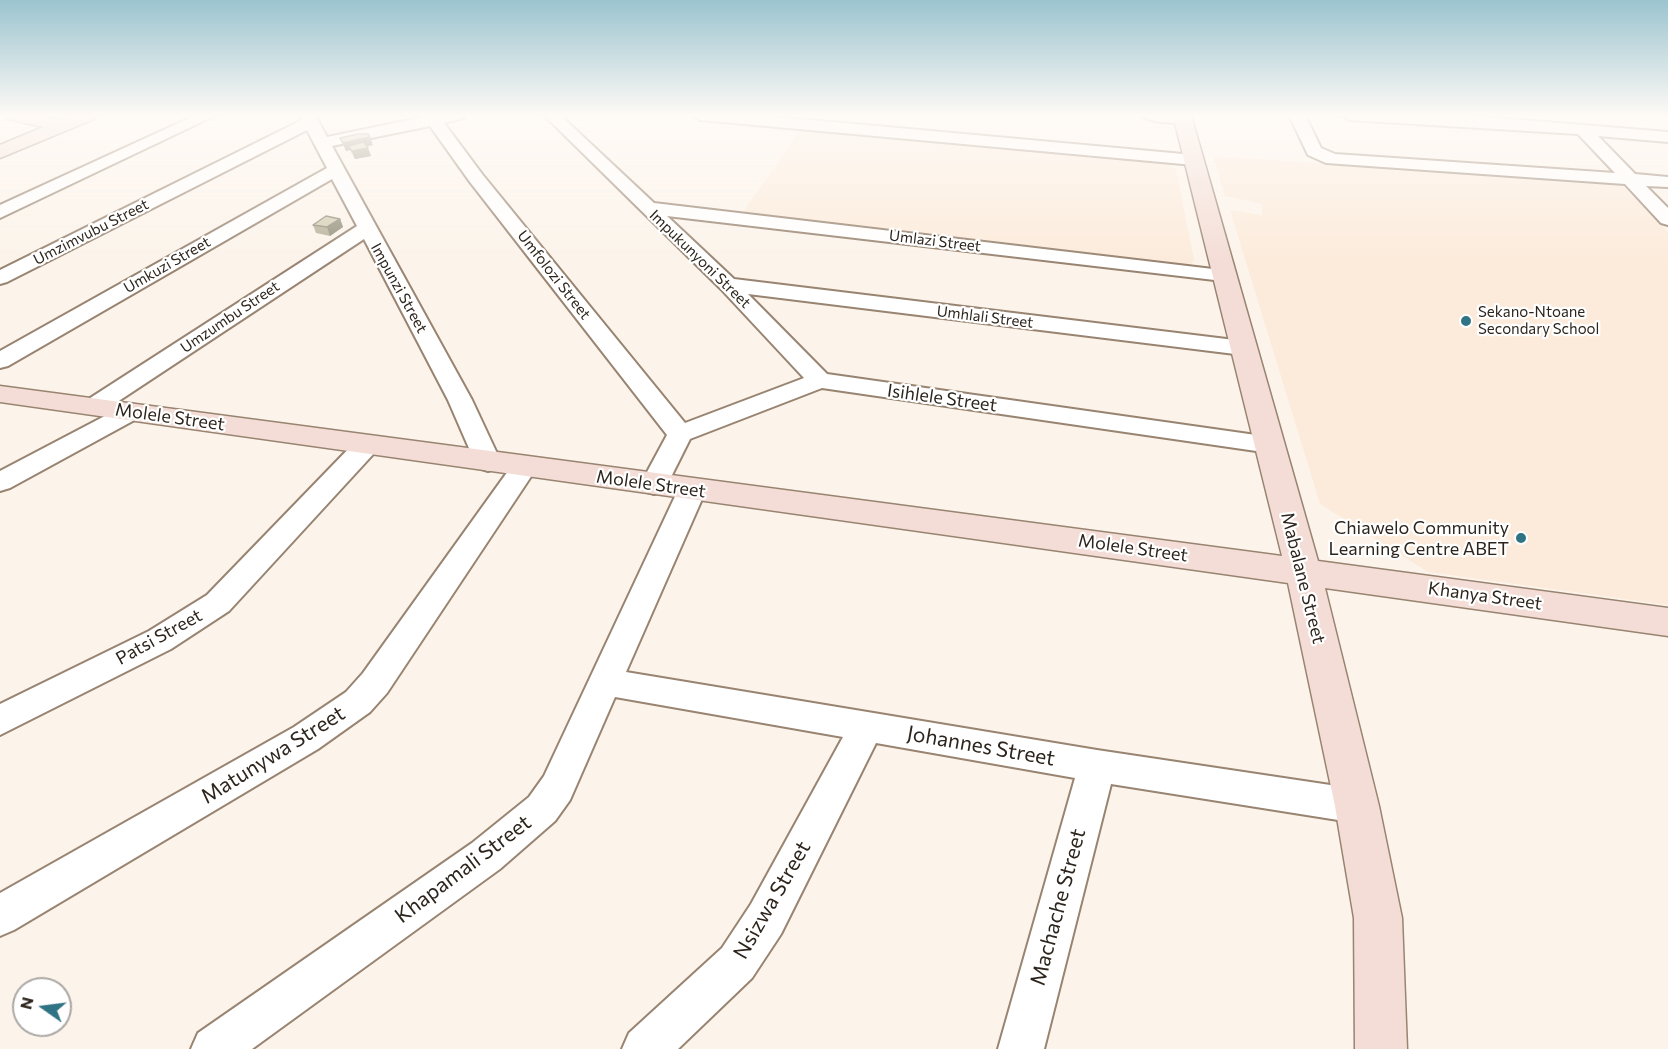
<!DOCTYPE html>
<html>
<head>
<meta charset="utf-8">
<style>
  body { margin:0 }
  #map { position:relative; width:1668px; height:1049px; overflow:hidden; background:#fcf4eb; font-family:Commissioner,sans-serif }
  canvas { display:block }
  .north { position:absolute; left:12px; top:977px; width:60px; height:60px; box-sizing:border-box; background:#fff; border:2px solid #aba8a5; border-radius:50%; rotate:284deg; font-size:16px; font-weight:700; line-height:24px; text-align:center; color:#2d251d }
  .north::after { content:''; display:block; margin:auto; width:21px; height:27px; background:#307384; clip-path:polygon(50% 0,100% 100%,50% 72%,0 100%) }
</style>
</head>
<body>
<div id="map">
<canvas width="1668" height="1049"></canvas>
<div class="north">N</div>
</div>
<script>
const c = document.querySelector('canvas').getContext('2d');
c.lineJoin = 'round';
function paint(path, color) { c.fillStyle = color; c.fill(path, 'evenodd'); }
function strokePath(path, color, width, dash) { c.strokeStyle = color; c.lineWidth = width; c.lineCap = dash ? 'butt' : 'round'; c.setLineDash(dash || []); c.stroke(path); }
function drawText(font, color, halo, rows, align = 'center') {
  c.font = font + ' Commissioner,sans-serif'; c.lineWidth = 4.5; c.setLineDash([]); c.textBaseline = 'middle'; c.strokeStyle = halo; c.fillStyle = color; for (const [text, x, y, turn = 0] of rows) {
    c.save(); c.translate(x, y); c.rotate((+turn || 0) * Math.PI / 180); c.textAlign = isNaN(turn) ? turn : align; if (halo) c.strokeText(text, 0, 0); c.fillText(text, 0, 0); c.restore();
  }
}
const built = new Path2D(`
  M801,128l363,34 12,7 18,91 -4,6 -448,-52z
  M1213,156l407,26 48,50v373l-240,-33 -108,-68 -90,-294 32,5v-11l-37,-8z`);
const street = new Path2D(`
  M196,115h20l-216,103v-13z
  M299,115h16l12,22 97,-20 -1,-2h43l-2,3 -20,5 38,51 203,249 119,-45 -83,-89 -177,-174h16l94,88 576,68 3,4 -3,4 -7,2 -556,-65 67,63 509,62 8,2 3,5 -3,5 -8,2 -495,-61 79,80 443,63 9,2 4,6 -4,6 -9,2 -448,-65 -132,51 -26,52 -10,3 -10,-3 -4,-6 27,-50 -197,-253 -40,-56 -98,20 140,254 29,62 -4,6 -9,3 -9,-3 -4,-6 -27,-62 -84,-161 -262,173 -9,2 -9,-2 -3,-5 3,-5 273,-176 -25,-47 -324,187 -8,2v-17l327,-183 -20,-38 -300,152 -7,2v-14l302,-150z
  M693,115h63l438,40 6,1 2,4 -2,4 -6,1 -494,-45z
  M1141,115h47l2,3c-8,8 -41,5 -49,-3z
  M1289,115h16l16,33 14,6 280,19 -37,-39 -229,-14 -7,-5 144,2 182,15v10l-70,-6 37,38 33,3v10l-22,-1 22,22v17l-7,-2 -36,-39 -299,-21 -18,-8z
  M131,404l9,3 3,5 -3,5 -130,71 -10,3v-20l122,-64z
  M368,436l9,2 4,6 -4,6 -148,161 -58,38 -171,86v-31l149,-73 58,-36 152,-157z
  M525,457l9,3 4,6 -151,227 -17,19 -52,37 -304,181 -14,6v-43l294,-166 52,-35 17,-19 153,-213z
  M692,481l10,3 4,6 -80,182 471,78 260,39 13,5 6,12 -6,12 -13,5 -246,-39 -67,265h-46l77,-271 -199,-35 -95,191 -29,44 -74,71h-56l7,-16 93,-85 29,-44 92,-167 -228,-40 -45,103 -15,21 -55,48 -248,180h-61l7,-16 274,-190 57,-46 15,-21 134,-286 4,-6z`);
const secondary = new Path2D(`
  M5,115h34l21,5 12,-5h25l-3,4 -94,39v-13l43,-18 -35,-8z
  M1173,115h18l127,446 350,47v28l-343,-48 54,218 23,112 5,131h-52l-1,-131 -19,-112 -47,-223 -1288,-181v-16l1282,170z`);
const wall = new Path2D(`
  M340,138l33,7 -6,1 4,10 -16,3 -5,-9 -4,1z
  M340,219l3,8 -13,9 -14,-3 -3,-8z`);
const shadedWall = new Path2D(`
  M370,137l3,8 -22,5 -3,-4 2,4 -4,1 -3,-8z
  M368,148l3,8 -16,3 -3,-8z
  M340,219l3,8 -13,9 -3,-9z`);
const building = new Path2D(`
  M358,134h10l2,3 -27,6 -3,-5z
  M364,142l4,6 -16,3 -4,-5z
  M326,216l14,3 -13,8 -14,-2z`);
const markers = [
  [1466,321,6,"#307384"],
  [1521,538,6,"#307384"]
];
const farStreetnames = [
  ["Umzimvubu Street",91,232,-27],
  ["Umlazi Street",935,241,7],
  ["Impukunyoni Street",700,259,44],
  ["Umkuzi Street",167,265,-30],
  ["Umfolozi Street",554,275,52],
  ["Impunzi Street",399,288,61],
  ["Umzumbu Street",230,317,-34],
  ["Umhlali Street",985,317,7]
];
const farPoinames = [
  ["Sekano-Ntoane",1478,312],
  ["Secondary School",1478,329]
];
const streetNames = [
  ["Isihlele Street",942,398,8],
  ["Molele Street",170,417,8],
  ["Molele Street",651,484,8],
  ["Molele Street",1133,548,8],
  ["Mabalane Street",1303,578,76],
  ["Khanya Street",1485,596,8],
  ["Patsi Street",159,637,-29]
];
const poiNames = [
  ["Chiawelo Community",1509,528],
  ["Learning Centre ABET",1509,549]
];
const nearStreetnames = [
  ["Johannes Street",981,746,10],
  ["Matunywa Street",273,755,-32],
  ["Khapamali Street",463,869,-37],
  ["Nsizwa Street",772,900,-60],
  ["Machache Street",1058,907,-75]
];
paint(built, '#fcebdb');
strokePath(street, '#988471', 4);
strokePath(secondary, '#988471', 3);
paint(street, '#fff');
paint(secondary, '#f4ddd6');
paint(wall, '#b7b29b');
paint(shadedWall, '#95917e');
paint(building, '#d5cfb4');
strokePath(building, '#95917e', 1.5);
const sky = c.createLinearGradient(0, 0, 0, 262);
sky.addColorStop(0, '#9bc4cf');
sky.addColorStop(0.44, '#fefaf6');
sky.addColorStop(1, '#fefaf600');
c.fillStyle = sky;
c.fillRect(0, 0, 1668, 262);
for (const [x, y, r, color] of markers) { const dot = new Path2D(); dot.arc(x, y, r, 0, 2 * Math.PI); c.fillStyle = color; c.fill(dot); strokePath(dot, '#fff', 2); }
drawText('15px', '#2d251d', '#fff', farStreetnames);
drawText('15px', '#2d251d', '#fff', farPoinames, 'left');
drawText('18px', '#2d251d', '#fff', streetNames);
drawText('18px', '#2d251d', '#fff', poiNames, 'right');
drawText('21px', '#2d251d', '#fff', nearStreetnames);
</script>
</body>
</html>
